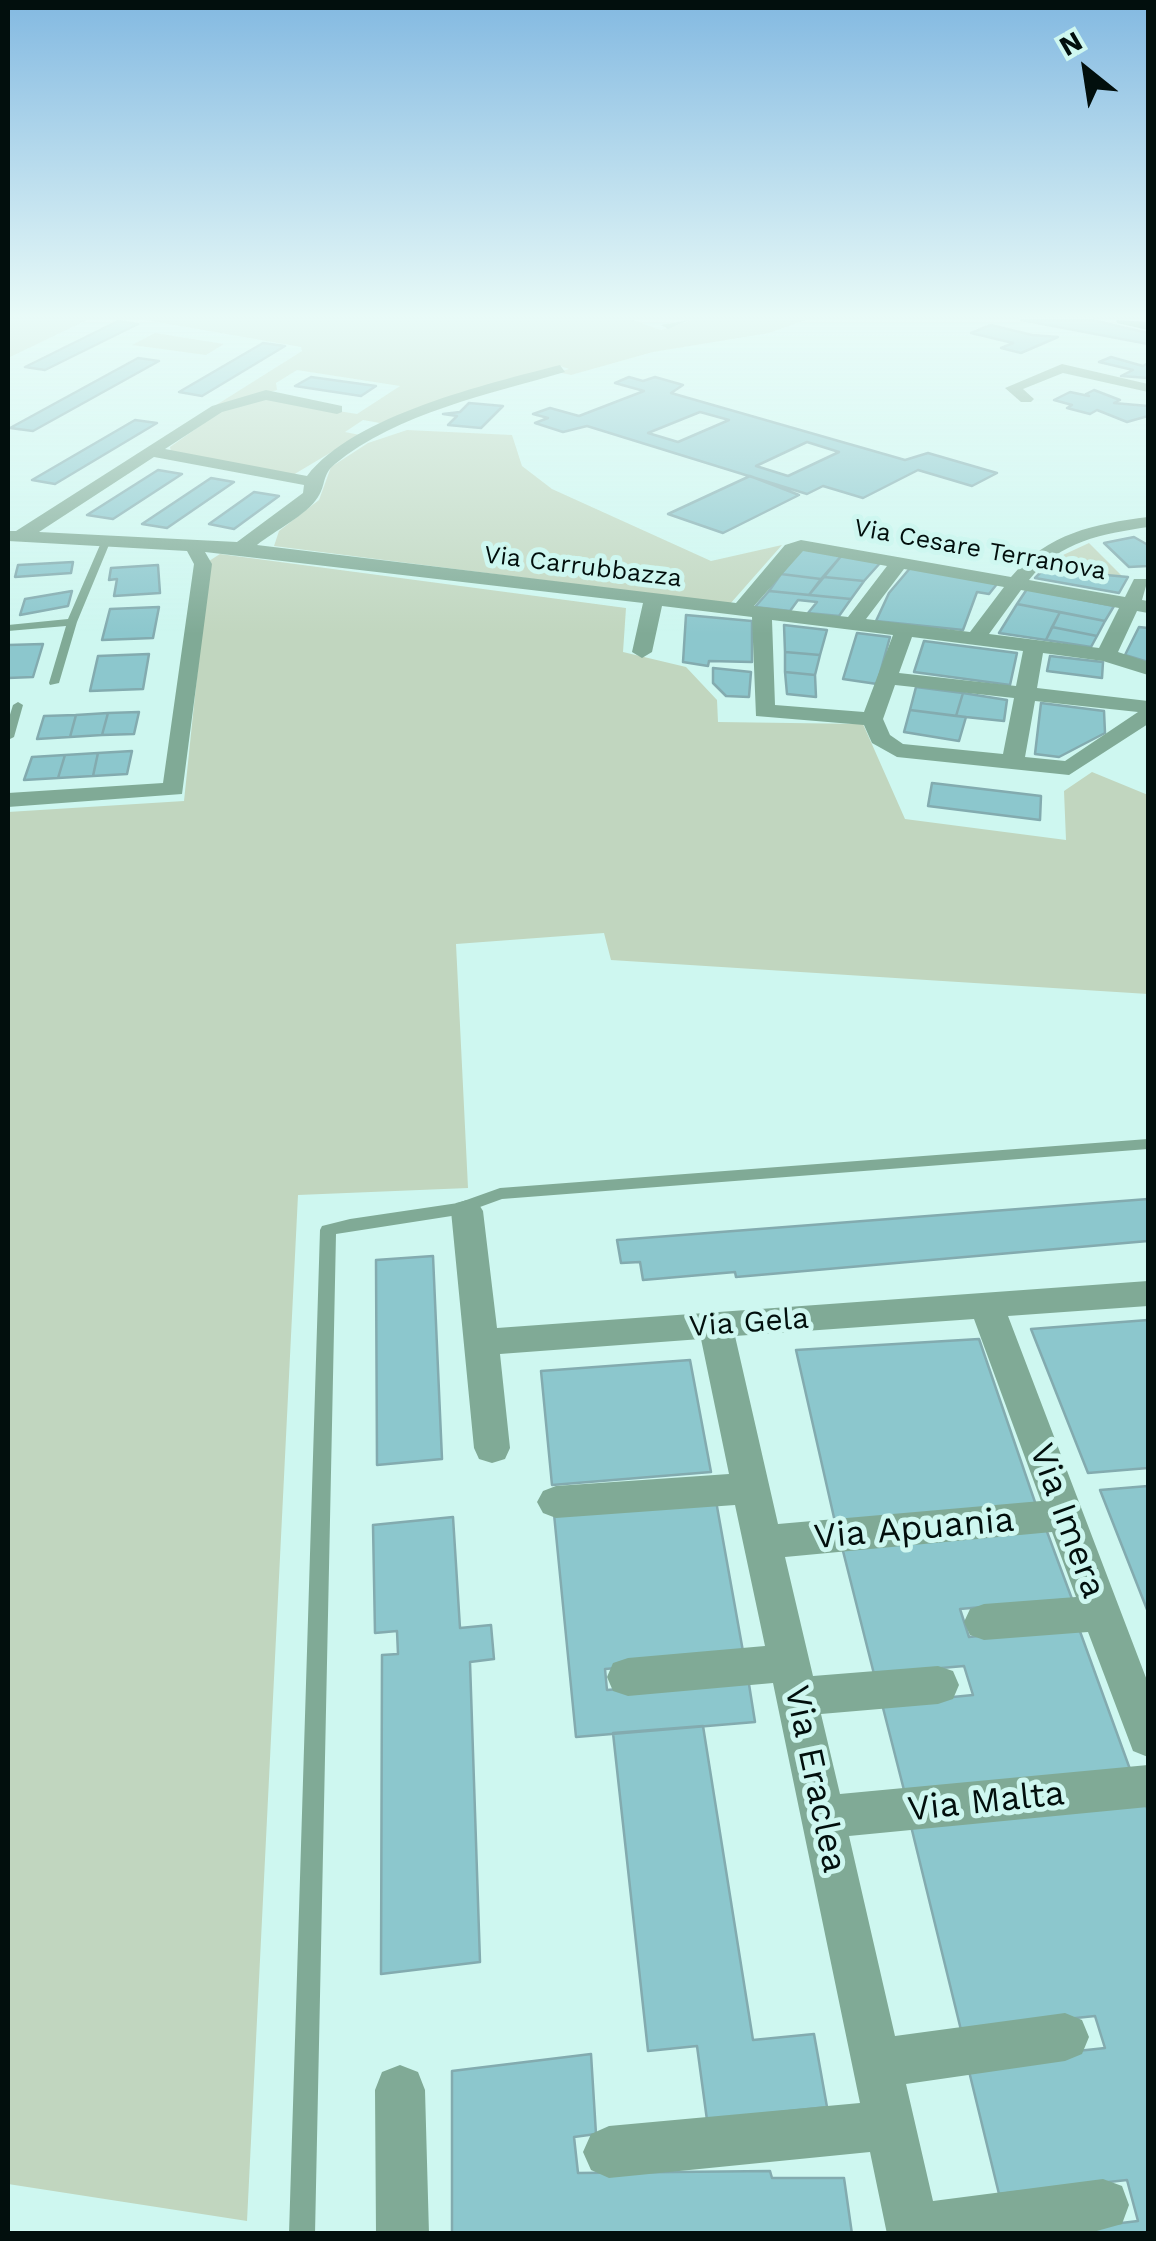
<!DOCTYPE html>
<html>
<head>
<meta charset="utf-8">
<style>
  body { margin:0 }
  #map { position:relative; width:1156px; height:2241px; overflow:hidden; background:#cef7f0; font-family:"Work Sans",sans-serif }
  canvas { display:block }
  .frame { position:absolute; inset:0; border:10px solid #020f0d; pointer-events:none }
  .north { position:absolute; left:1036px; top:20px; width:100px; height:100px; -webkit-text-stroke:8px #cef7f0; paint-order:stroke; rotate:330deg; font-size:28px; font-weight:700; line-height:40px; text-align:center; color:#020f0d }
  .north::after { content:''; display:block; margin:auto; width:35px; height:45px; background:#020f0d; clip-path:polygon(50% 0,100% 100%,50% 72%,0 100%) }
</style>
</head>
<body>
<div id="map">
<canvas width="1156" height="2241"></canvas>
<div class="frame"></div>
<div class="north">N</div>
</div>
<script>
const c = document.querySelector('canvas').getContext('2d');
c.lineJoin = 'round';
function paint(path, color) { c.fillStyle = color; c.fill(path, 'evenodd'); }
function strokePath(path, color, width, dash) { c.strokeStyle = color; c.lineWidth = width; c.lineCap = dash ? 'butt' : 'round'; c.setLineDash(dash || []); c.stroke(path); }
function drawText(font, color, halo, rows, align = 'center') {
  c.font = font + ' "Work Sans",sans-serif'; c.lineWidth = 10; c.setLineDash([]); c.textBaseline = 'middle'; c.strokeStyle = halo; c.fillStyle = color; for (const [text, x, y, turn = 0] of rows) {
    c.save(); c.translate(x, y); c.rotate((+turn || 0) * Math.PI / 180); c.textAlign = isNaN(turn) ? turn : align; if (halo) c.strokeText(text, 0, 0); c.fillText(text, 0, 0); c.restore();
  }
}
const green = new Path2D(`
  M8,320h79l-79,38z
  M146,320h487l28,10 32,-10h112l-36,13 -116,19 -82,23 -14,-3 12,-3 -9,-3 -180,57 -17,-3 -18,12 15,3 -67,40 -122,-23 -1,-5 51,-36 43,-12 93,15 43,-28 -103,-16 -21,13 1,7 -64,17 89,-56 -1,-4z
  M155,333l69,11 -18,11 -74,-10z
  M407,430l105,5 10,31 30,23 159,72 71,-16 -52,59 -456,-58 5,-15 40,-31 12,-33 37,-24z
  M1089,543l34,34 -72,-7 12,-15z
  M220,554l406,54 -3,44 63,15 31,33 1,22 145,2 42,95 161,21 -2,-49 28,-19 56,23v199l-537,-34 -7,-27 -148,11 12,244 -170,7 -51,1026 -239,-37v-1372l176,-11 25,-240z`);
const building = new Path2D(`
  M1021,320h71l56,13v11z
  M118,321l20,3 -93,46 -20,-3z
  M991,325l41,10 26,2 -37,16 -20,-5 12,-5 -42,-10z
  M263,343l22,3 -83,50 -23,-4z
  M1111,357l32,9 5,-3v15l-27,-2 12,-6 -34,-8z
  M138,358l21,3 -126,70 -23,-3z
  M311,377l65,9 -15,10 -66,-10z
  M629,377l14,4 12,-4 28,8 -12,8 234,67 23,-7 69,20 -25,13 -54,-16 -55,28 -40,-12 -16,8 -220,-68 -24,6 -28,-9 13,-5 -15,-4 17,-6 29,8 65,-25 -29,-8zM700,412l29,8 -51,22 -30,-9zM807,442l32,10 -51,24 -32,-10z
  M1094,390l26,10 -6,3 34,3v10l-21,6 -30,-12 -7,4 -23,-6 5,-3 -18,-5 16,-8 19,4 -3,-2z
  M469,403l34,3 -22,22 -33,-3 9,-9 -14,-2 17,-2z
  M135,420l22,3 -102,61 -23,-4z
  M158,470l24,4 -69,45 -26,-4z
  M750,476l49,19 -76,38 -55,-19z
  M211,478l23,4 -67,46 -25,-4z
  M254,492l25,4 -45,33 -25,-5z
  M1134,537l14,8v21l-19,1 -25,-24z
  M801,549l41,6 -21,24 -40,-5z
  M842,555l39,7 -17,19 -40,-4z
  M73,562l-2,11 -56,4 3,-12z
  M158,565l2,28 -46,3 3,-17 -8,1 2,-12z
  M911,567l86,17 -8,10 -12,-2 -14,38 -87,-9 13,-28z
  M1043,570h8l77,7 -9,16 -84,-15z
  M781,574l40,5 -12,16 -40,-4z
  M824,577l40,4 -13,18 -42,-4z
  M1027,589l87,17 -9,15 -88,-17z
  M72,591l-4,15 -48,9 5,-16z
  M769,591l82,8 -12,17 -31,-3 9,-11 -19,-2 -8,11 -35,-4z
  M1017,604l43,8 -14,28 -47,-7z
  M159,607l-6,31 -51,2 8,-31z
  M1060,612l45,9 -8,15 -45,-9z
  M686,615l66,6v41l-43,-1 -1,5 -25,-4z
  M784,625l43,5 -7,25 -35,-3z
  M1052,627l45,9 -6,11 -45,-7z
  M1139,627l9,1v34l-23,-7z
  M857,633l33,4 -13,47 -34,-5z
  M924,641l93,12 -7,32 -96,-13z
  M43,644l-10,33 -25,1v-33z
  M785,652l35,3 -5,20 -30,-3z
  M149,654l-6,35 -53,2 8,-35z
  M1050,656l53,6 -1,16 -55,-7z
  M713,668l38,4 -2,25 -23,-1 -13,-13z
  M785,672l30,3 1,22 -29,-3z
  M916,687l47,6 -7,23 -46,-6z
  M963,693l44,7 -3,21 -48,-5z
  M1041,703l63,8 1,22 -46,24 -24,-3z
  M910,710l56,7 -7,24 -55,-9z
  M139,712l-5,22 -32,1 6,-22z
  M108,713l-6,22 -32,2 6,-22z
  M76,715l-6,22 -33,2 7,-23z
  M132,751l-5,23 -34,2 5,-23z
  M98,753l-5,23 -35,2 7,-23z
  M65,755l-7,23 -34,2 8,-23z
  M932,783l109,13 -1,24 -112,-14z
  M1148,1199v42l-412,36 -1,-5 -92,8 -3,-18 -19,1 -4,-23z
  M433,1256l9,203 -65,6 -1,-205z
  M1148,1320v148l-60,5 -57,-144z
  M979,1339l58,169 -202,14 -39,-172z
  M690,1360l21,112 -159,13 -11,-114z
  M1148,1486v126l-48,-122z
  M716,1501l28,156 -139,12 2,21 141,-12 7,44 -179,15 -22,-223z
  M453,1517l7,111 31,-3 3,34 -24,3 10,300 -99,12 1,-319 16,-1 -1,-23 -22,2 -2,-108z
  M1046,1529l26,70 -112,10 9,28 109,-11 53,146 -226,22 -23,-90 91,-9 -9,-29 -90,8 -32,-127z
  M703,1726l50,314 61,-6 13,73 -120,13 -10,-74 -49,5 -35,-318z
  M1144,1799l4,12v423h-119l109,-13 -11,-41 -128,14 -32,-131 138,-15 -10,-32 -134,14 -51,-208z
  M591,2054l5,80 -22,3 4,36 192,-2 2,7h72l8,56h-400v-163z`);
const service = new Path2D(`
  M103,538l8,2 -34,82 -18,61 -9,2 -1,-2 17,-57 -58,5v-6l60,-6z
  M18,702l5,3 -9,32 -6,3v-19l5,-16z
  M1148,1139v10l-646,50 -44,16 -122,19 -21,1000h-26l31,-1004 2,-4 28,-7 108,-16 42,-15z`);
const minor = new Path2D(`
  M689,320l-21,9 -7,-4z
  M1062,364l86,20v8l-85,-19 -40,16 11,10 -3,3h-10l-16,-14z
  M560,365l5,7c-75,22 -168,41 -230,92 -13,10 -9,21 -17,33 -11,18 -44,34 -61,48l479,58 49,-58 16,-5 210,37c37,-44 83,-53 137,-60v10c-46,7 -88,14 -119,53l96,17 9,-18h14l-6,21 6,1v12l-11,-2 -19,41 30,10v13l-45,-14 -60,-8 -6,35 111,13v23l-79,51 -172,-18 -25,-14 -8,-18 -108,-9 -4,-99 -90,-11 -10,46 -10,6 -10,-6 11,-49 -438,-51 7,12 -30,230 -174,13v-14l155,-10 31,-219 -7,-13 -179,-10v-10h8l196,-125 54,-16 76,16v6l-5,2 -71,-14 -44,12 -57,37 142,27c47,-61 180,-92 253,-111zM154,457l150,28 -1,8 -66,49 -198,-10zM803,551l84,15 -39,51 -94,-11zM904,569l100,18 -34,45 -104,-13zM1021,590l98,18 -20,40 -110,-14zM772,620l121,15 -29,77 -89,-7zM912,637l111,14 -7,35 -117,-13zM895,685l119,13 -11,56 -100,-10 -13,-9 -7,-16zM1035,701l103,11 -73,49 -40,-4z
  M467,1200l11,3 5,8 14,117 651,-47v25l-140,10 140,367v74l-15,-6 -45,-119 -104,8 -14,-5 -6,-13 6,-13 14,-5 92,-7 -24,-65 -267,25 28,119 125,-10 15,5 6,14 -6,14 -15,5 -117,10 19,80 308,-29v42l-299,29 46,200 170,-23 17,7 7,17 -7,17 -17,7 -159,23 27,117 170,-22 19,7 7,19 -7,19 -36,10h-199l-17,-82 -261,26 -18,-8 -8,-18 8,-18 18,-8 251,-23 -87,-420 -145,13 -15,-5 -6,-14 6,-14 15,-5 137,-12 -30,-141 -179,13 -13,-5 -6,-11 6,-11 13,-5 173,-12 -28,-135 -201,15 10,94 -5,11 -13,4 -13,-4 -5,-11 -23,-237 5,-8zM974,1319l67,182 -263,23 -43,-188z
  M400,2065l18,7 7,18 4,144h-53l-1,-144 7,-18z`);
const secondary = new Path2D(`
  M1116,320l32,2v8l-31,-7z`);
const farStreetnames = [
  ["Via Cesare Terranova",980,550,10],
  ["Via Carrubbazza",583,567,7]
];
const streetNames = [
  ["Via Gela",749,1323,-4]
];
const nearStreetnames = [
  ["Via Imera",1067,1521,70],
  ["Via Apuania",914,1529,-5],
  ["Via Eraclea",815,1779,78],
  ["Via Malta",986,1802,-6]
];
paint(green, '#c1d6bf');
paint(building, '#8cc7cd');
strokePath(building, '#83abaf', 2.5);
paint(service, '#80aa96');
paint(minor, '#80aa96');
paint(secondary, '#46896c');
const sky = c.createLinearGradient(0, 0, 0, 634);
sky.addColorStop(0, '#83b9e1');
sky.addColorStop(0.5, '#e9fbf8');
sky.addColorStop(1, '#e9fbf800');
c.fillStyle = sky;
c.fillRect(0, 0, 1156, 634);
drawText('25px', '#020f0d', '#cef7f0', farStreetnames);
drawText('30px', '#020f0d', '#cef7f0', streetNames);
drawText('35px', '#020f0d', '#cef7f0', nearStreetnames);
</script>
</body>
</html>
